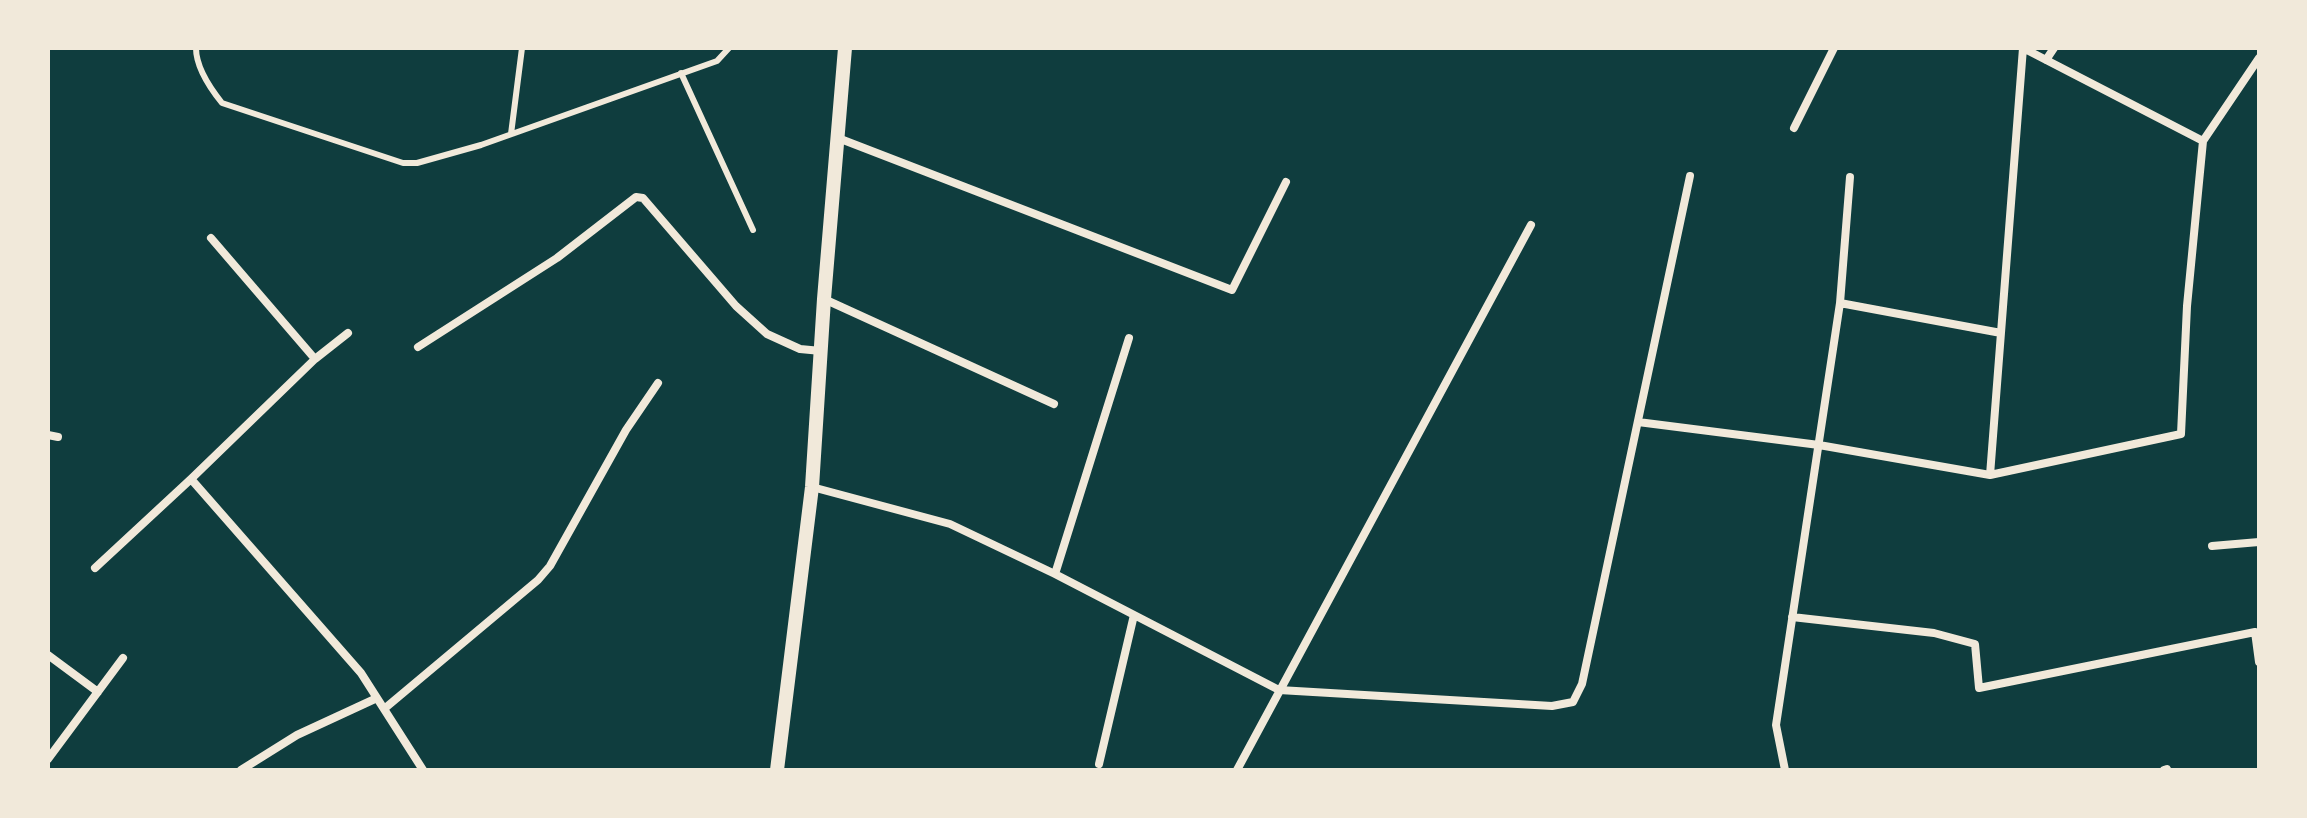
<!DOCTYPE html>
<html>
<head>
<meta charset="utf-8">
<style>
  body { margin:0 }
  #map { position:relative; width:2307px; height:818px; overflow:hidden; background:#0f3d3e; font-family:"Fira Sans Condensed",sans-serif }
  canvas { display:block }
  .frame { position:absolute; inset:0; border:50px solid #f1e9da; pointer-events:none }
</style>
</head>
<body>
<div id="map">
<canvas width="2307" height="818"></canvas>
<div class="frame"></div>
</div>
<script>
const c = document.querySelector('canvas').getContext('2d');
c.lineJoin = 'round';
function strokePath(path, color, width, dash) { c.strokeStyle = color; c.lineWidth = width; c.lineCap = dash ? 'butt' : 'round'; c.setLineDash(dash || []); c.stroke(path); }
const service = new Path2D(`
  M196,48c0,20 14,40 26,55l181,60h14l64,-18 236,-84 12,-13
  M681,73l72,157
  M511,134l11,-86`);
const minor = new Path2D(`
  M2023,48l180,93
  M2046,60l8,-12
  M1794,128l40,-80
  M838,138l394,152 54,-108
  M211,238l104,121
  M824,299l230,105
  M1840,303l161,30
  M418,347l139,-89 79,-61 7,1 93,108 31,28 33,15 21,2
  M1638,422l181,23 171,30 191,-41 6,-128 16,-165 56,-83
  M48,435l10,2
  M1990,475l33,-427
  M191,479l170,194 62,97
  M812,487l138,37 105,50 224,116 273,16 21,-4 9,-18 108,-508
  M2212,546l47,-4
  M95,568l96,-89 124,-120 33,-26
  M1055,574l74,-236
  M1792,617l142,16 41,11 4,44 276,-56 4,30
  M48,655l50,37
  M384,709l154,-129 12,-14 76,-136 32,-47
  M48,759l75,-101
  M1099,764l35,-149
  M241,770l56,-35 80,-37
  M1237,770l294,-545
  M1785,770l-9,-45 64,-422 10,-126
  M2164,770l3,-1`);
const tertiary = new Path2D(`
  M777,770l35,-283 12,-188 21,-251`);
strokePath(service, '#f1e9da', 6);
strokePath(minor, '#f1e9da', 8);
strokePath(tertiary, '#f1e9da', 14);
</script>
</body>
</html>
